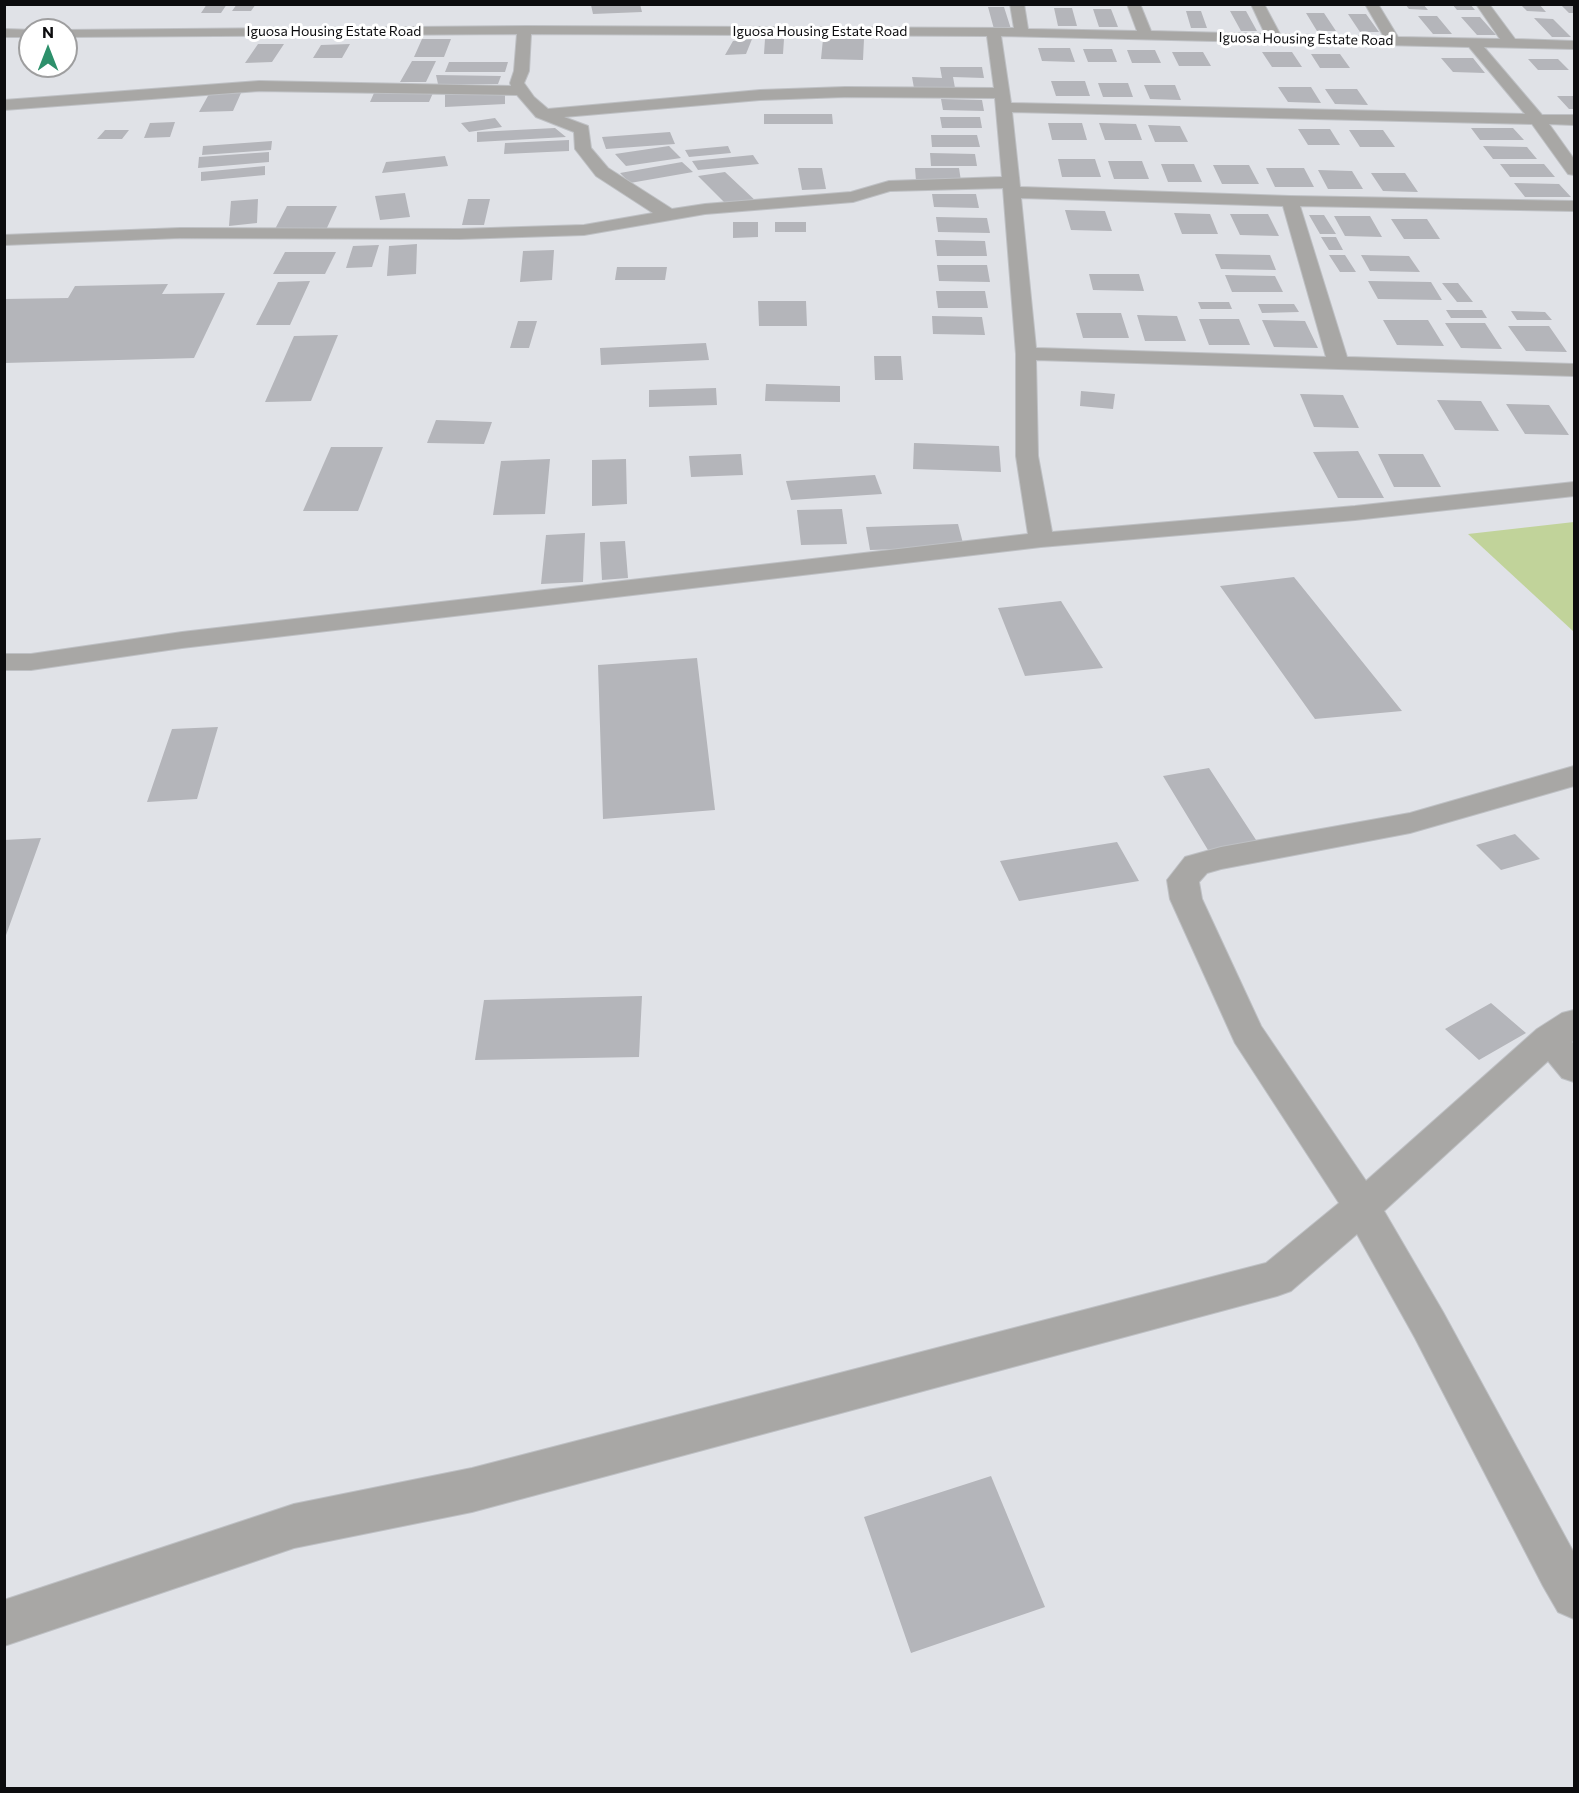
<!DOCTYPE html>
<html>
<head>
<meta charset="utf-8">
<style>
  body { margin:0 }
  #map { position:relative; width:1579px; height:1793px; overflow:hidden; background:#e0e2e7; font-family:Commissioner,sans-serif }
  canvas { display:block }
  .frame { position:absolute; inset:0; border:6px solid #0c0c0e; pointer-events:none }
  .north { position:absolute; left:18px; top:18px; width:60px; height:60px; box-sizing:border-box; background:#fff; border:2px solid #9e9e9f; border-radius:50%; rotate:0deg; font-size:16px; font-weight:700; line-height:24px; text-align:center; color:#0c0c0e }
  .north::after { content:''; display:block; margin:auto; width:21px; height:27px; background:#2d906b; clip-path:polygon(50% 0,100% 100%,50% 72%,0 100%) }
</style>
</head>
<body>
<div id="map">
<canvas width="1579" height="1793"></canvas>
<div class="frame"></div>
<div class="north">N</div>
</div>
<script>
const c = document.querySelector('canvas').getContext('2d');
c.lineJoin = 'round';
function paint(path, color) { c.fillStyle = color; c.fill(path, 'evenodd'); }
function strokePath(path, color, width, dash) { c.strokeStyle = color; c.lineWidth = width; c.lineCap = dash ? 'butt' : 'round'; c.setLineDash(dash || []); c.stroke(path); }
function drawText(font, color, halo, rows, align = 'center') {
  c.font = font + ' Commissioner,sans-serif'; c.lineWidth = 6; c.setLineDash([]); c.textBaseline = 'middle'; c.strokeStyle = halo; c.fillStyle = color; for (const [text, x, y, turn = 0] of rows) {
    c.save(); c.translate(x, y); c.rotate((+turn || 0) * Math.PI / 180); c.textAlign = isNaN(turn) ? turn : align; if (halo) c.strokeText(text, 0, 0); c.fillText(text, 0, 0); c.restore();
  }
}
const green = new Path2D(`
  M1574,522v110l-106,-98z`);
const building = new Path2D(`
  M207,4h20l-6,9h-20z
  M237,4h19l-5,7h-19z
  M640,4l2,8 -49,2 -2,-9z
  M1405,4h18l5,6 -19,-1z
  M1452,4h18l5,6h-18z
  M1520,4h19l7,8 -19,-1z
  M1560,4h14v9h-5z
  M988,7h16l7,22h-17z
  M1054,8h18l5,18h-19z
  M1093,9h18l7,18h-19z
  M1186,11h15l6,17h-16z
  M1230,11h16l11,20h-16z
  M1306,13h18l12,18h-19z
  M1348,14h18l13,18h-19z
  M1418,16h19l15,18h-19z
  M1461,17h19l16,18h-19z
  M1534,18l19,1 18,18h-19z
  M422,39h29l-7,18h-30z
  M752,39l-6,15 -21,1 8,-14z
  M765,39h19l-1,15h-19z
  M823,39h41l-1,21 -42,-1z
  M258,44h26l-12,18 -27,1z
  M350,44l-8,14h-29l8,-13z
  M1038,48h32l5,14 -33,-1z
  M1083,49h29l5,13h-29z
  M1127,50h28l6,13h-29z
  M1172,52h31l8,14h-32z
  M1262,52h30l10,15h-30z
  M1311,54h29l10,14h-30z
  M1441,58h32l12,15 -32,-1z
  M1528,59h30l11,11h-31z
  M412,61h24l-10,21h-26z
  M449,62h59l-3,10h-60z
  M940,67h42l2,11 -31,-1 2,11h-41l-2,-11 30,1z
  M436,75l65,1 -3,8h-60z
  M1051,81h34l5,15h-34z
  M1098,83h30l5,14h-30z
  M1144,85h31l6,15 -31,-1z
  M1278,87h33l10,16 -33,-1z
  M1325,89h32l11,16 -33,-1z
  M505,91v13l-60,3v-13z
  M241,93l-8,18 -34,1 10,-18z
  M374,93h59l-4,9h-59z
  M1557,96h17v13h-5z
  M941,99l41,1 2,11 -41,-1z
  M764,114h68l1,10h-69z
  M940,117h40l2,11h-40z
  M495,118l7,9 -33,5 -8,-9z
  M175,122l-5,15 -26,1 6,-15z
  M1048,123h34l5,17h-35z
  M1099,123l37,1 6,16h-37z
  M1148,125l32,1 8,16h-33z
  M555,128l11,9 -89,5v-10z
  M1471,128h42l11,12h-44z
  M1298,129h32l10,16h-32z
  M105,130h24l-7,9h-25z
  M1349,130h34l12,17h-35z
  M670,132l5,12 -69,5 -4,-12z
  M931,135h46l3,12h-48z
  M569,140v11l-65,3 1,-11z
  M272,141l-1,9 -69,5 1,-9z
  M669,146l12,12 -55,8 -11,-12z
  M728,146l3,7 -42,4 -4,-7z
  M1483,146l44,1 10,12h-44z
  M269,152v10l-71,6 1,-11z
  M930,153l45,1 2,12h-46z
  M753,155l6,9 -61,6 -6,-9z
  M445,156l3,10 -66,7 4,-11z
  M1058,159h37l6,18h-39z
  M1108,161h34l7,18h-35z
  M682,162l11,10 -63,11 -10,-10z
  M1161,164h33l8,18h-34z
  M1500,164h44l11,13h-45z
  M1213,165h36l10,19h-37z
  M265,166v9l-64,6v-9z
  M798,168h24l4,21 -24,1z
  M915,168h44l2,13h-45z
  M1266,168h38l10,19h-39z
  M1318,170l34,1 11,18h-35z
  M725,172l32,30 -28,5 -31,-31z
  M1371,173h34l13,19 -35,-1z
  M1514,183l45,1 12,13h-46z
  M405,193l5,24 -30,3 -5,-24z
  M932,194h44l3,14 -45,-1z
  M258,199l-1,24 -28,3 2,-25z
  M468,199h22l-6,26h-22z
  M287,206h50l-11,24 -52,1z
  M1065,210l40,1 7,20 -41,-1z
  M1174,213l36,1 8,20h-36z
  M1230,214h38l11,22 -39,-1z
  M1309,215h15l12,19h-16z
  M1334,216h36l12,21 -37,-1z
  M936,217l51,1 3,15 -52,-1z
  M1391,219h36l13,20h-36z
  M733,222h25v15l-25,1z
  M775,222h31v10h-31z
  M1321,237h15l7,13h-14z
  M935,240l50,1 2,15h-50z
  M417,244l-1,30 -29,2 2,-30z
  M379,245l-7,22 -26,1 7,-22z
  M554,250l-2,30 -32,2 3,-31z
  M285,252h51l-11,22h-52z
  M1215,254l55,1 6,15 -55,-1z
  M1329,255h16l11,17h-16z
  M1361,255l48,1 11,16 -50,-1z
  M937,265h50l3,17 -51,-1z
  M617,267h50l-2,13h-50z
  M1089,274h50l5,17 -51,-1z
  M1225,275l50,1 8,16h-51z
  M310,281l-20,44h-34l22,-43z
  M1368,281l63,1 11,18 -64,-1z
  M1442,283h16l15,19h-16z
  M168,284l-6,10 63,-1 -31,65 -190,5v-64l64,-1 7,-12z
  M936,291h49l3,17h-50z
  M758,301h48l1,25h-48z
  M1198,302h31l3,7h-31z
  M1258,304h36l5,8 -37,1z
  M1446,310h36l5,8h-36z
  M1511,311l34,1 7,8h-35z
  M1076,313h45l8,25h-46z
  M1137,315l40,1 9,25h-41z
  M932,316l50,1 3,18 -52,-1z
  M1199,319h40l11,26h-41z
  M1262,320l43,1 13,27 -44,-1z
  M1383,320h45l16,26 -47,-1z
  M518,321h19l-8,27h-19z
  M1445,323h40l17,26 -41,-1z
  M1508,326h41l18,26 -41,-1z
  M338,335l-27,66 -46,1 29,-66z
  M706,343l3,17 -108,5 -1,-17z
  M874,356h27l2,24h-28z
  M766,384l74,2v16l-75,-1z
  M716,388l1,17 -68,2v-17z
  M1081,391l34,3 -2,15 -33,-3z
  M1300,394l43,1 16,33 -45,-1z
  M1437,400l44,1 18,30 -44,-1z
  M1506,404l43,1 20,30 -44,-1z
  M436,420l56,2 -8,22 -57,-1z
  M914,443l85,3 2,26 -88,-3z
  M331,447h52l-25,64h-55z
  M1358,451l26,47h-46l-25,-46z
  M741,454l2,21 -52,2 -2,-21z
  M1378,454h45l18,33h-47z
  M550,459l-5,55 -52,1 8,-54z
  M626,459l1,45 -35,2v-46z
  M875,475l7,19 -91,6 -5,-19z
  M842,509l5,35 -46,1 -4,-35z
  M958,524l6,23 -94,3 -4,-23z
  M585,533l-2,49 -42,2 5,-49z
  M625,541l3,37 -26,2 -2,-38z
  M1294,577l108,134 -87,8 -95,-133z
  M1061,601l42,67 -78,8 -27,-68z
  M697,658l18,152 -112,9 -5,-154z
  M218,727l-21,72 -50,3 25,-73z
  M1209,768l51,78 -49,9 -48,-79z
  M1515,834l25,25 -39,11 -25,-25z
  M41,838l-36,100h-1v-98z
  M1117,842l22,39 -120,20 -19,-40z
  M642,996l-3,61 -164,3 9,-60z
  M1491,1003l35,30 -47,27 -34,-31z
  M991,1476l54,131 -134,46 -47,-136z`);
const street = new Path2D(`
  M1010,4h14l4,25 109,2 -10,-27h13l11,27 114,3 -14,-30h13l16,30 104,3 -19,-33h13l20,33 102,2 -24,-35h13l26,35 59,2v8l-90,-2 58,68h32v10l-25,-1 25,35v16l-6,-1 -36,-50 -520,-12 8,75 270,9 284,5v10l-274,-5 47,151 227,7v12l-538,-16 2,96 14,76 303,-26 219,-24v14l-219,24 -314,27 -859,101 -151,22h-27v-16h27l151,-22 846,-98 -12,-78v-102l-13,-166 -113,3 -37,11 -148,12 -121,21 -125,4 -279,-1 -176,7v-10l176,-7 279,1 125,-4 69,-12 -57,-37 -21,-27 -1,-17 -38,-15 -19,-22 -258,-4 -255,19v-10l255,-19 252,5 -1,-3 4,-12 3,-37 -451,3v-7h-5l465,-4 488,2zM531,34l456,2 7,52 -149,-1 -85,3 -212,19 -14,-12 -10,-14 5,-12zM1001,36l468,11 56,67 -514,-11zM845,97l150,1 7,79 -113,4 -38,11 -146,12 -33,5 -64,-41 -17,-20 -3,-22 -24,-9 196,-17zM1021,198l262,8 43,151 -290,-9z
  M4,29l31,1h-5v7h-26z
  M1574,766v20l-164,47 -189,36 -14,4 -8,9 3,17 59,127 105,155 171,-152 25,-16 12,-3v30l-2,2 2,2v38l-12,-4 -14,-17 -164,150 59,101 131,241v66l-16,-7 -15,-26 -128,-248 -58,-104 -66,57 -14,5 -805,216 -178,36 -290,98v-46l290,-96 178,-36 794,-205 73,-60 -104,-160 -65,-144 -3,-19 18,-23 36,-10 189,-34z`);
const farStreetnames = [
  ["Iguosa Housing Estate Road",334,31],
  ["Iguosa Housing Estate Road",820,31],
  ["Iguosa Housing Estate Road",1306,39,1]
];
paint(green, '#c1d39a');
paint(building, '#b4b5ba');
strokePath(street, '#bec0c4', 2);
paint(street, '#a8a7a5');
drawText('14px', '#0c0c0e', '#fff', farStreetnames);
</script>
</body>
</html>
